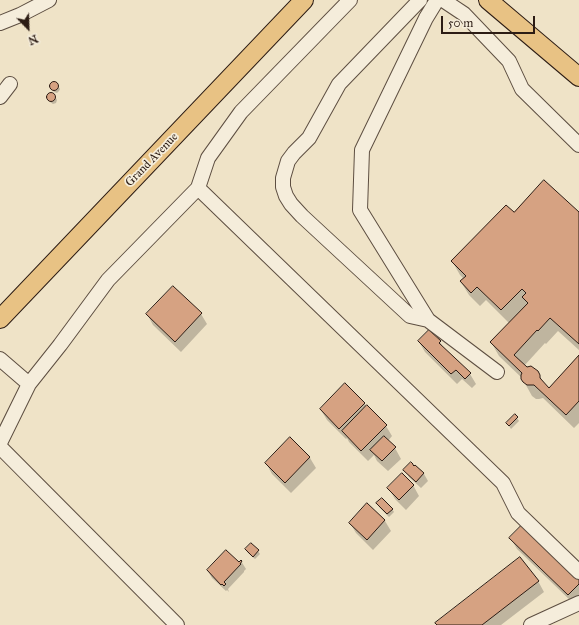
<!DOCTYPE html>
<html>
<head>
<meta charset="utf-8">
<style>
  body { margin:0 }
  #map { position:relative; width:579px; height:625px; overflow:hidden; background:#efe3c7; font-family:"IM FELL Great Primer",serif }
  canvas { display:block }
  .north { position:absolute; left:8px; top:8px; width:40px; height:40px; -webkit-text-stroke:3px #f5eddb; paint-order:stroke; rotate:157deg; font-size:11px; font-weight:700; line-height:16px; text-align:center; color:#2c1c14 }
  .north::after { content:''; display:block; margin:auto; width:14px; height:18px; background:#2c1c14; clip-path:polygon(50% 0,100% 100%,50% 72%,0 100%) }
  .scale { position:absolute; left:441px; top:16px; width:94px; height:18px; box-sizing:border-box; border:2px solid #2c1c14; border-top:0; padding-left:5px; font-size:12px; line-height:14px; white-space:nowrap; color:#2c1c14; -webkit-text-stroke:3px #f5eddb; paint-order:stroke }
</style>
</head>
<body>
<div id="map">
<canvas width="579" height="625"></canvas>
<div class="north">N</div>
<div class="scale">50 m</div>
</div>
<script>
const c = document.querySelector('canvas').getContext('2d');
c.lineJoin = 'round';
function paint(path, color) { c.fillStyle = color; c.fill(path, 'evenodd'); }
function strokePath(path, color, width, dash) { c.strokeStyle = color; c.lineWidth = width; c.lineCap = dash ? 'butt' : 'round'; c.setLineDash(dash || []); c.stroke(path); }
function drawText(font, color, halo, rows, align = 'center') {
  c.font = font + ' "IM FELL Great Primer",serif'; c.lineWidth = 3.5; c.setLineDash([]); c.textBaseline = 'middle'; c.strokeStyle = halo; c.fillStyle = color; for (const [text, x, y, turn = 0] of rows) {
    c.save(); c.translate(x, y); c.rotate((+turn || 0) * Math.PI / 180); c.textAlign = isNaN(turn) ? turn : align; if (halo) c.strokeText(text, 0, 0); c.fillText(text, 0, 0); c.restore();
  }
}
const shadow = new Path2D(`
  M54,82l2,1 4,6 -1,2 -2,2 -3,-1 -3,-5v-3z
  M51,93l3,1 3,6 -1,3 -3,1 -3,-2 -2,-3 1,-4z
  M515,213h64v137l-21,-19 -12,13 -1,-1 -21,23 13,5 8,14 4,4 30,-32v66l-5,5 -31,-30 -4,1h-3l-4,-3 -10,-18 -23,-22 -8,-14 18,-19 -23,-23 -6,6 -11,-11 -8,-13 3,-3 -4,-4 -8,-14z
  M147,314h54l6,10 -26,28 -28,-27z
  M429,331l11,11 4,7 26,25 6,10 -4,4 -10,-9 -5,5 -32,-32 -6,-10z
  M345,385l20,19 2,3 19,19 6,10 -4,5 7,7 6,11 -13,12 -11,-10 -3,-6 -6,6 -19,-19 -2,-4 -1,1 -19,-19 -6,-10z
  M517,418l2,3 -8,8 -4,-6z
  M290,439l20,19 6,10 -25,25 -19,-19 -6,-11z
  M415,466l9,8 4,7 -7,7 -12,-11 -4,-7 9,-3z
  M413,485l6,11 -13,14 -11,-11 -6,-10z
  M378,504l14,5 2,3 -5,5 -10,-10z
  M385,521l6,10 -18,19 -17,-17 -6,-10z
  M511,539l68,39v22l-4,5 -58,-56z
  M251,544l7,7 2,3 -5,5 -7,-6 -2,-3z
  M241,561l5,8 -2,2v1l-16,17 1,3 -2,-2 -1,1 -14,-13 -4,-7 31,-8z
  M538,581l6,11 -43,33h-63z`);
const building = new Path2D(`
  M49.5 86a4.5 4.5 0 1 1 9 0a4.5 4.5 0 1 1-9 0Z
  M46.5 97a4.5 4.5 0 1 1 9 0a4.5 4.5 0 1 1-9 0Z
  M544,180l35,32v132l-29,-26 -12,13 -1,-1 -23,25 13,12 4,-1 7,5 2,4v3l9,10 30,-33v46l-13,14 -32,-30h-7l-4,-3 -2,-3v-4l1,-2 -32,-31 38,-39 -6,-6 4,-4 -4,-4 -21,21 -24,-23 -6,6 -11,-12 6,-5 -15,-15 55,-56 8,7z
  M173,286l29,27 -27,29 -29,-28z
  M429,330l12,11 -2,2 32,30 -6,6 -9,-9 -5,4 -33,-33z
  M345,383l20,20 -26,26 -19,-20z
  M367,405l20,20 -26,26 -19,-20z
  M515,414l3,3 -9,9 -3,-3z
  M384,436l12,11 -14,14 -12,-11z
  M290,437l20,20 -25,26 -20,-20z
  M411,462l2,2v1l1,1 1,-1 9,8 -8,9 -13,-12z
  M402,473l12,12 -15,15 -12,-12z
  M382,498l11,11 -6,5 -11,-11z
  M367,503l18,17 -18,20 -18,-17z
  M524,523l55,54v7l-11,11 -59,-57z
  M251,543l8,7 -6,7 -8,-8z
  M226,550l13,12 2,-2 1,1 -2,3h1l-17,18 2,2 -2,2 -2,-2 -1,1 -14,-15z
  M520,557l19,24 -57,44h-45l-2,-2z`);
const minor = new Path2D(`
  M420,0l-81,84 -30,54 -15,15 -6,8 -5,17v9l3,9 5,8 11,12 108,100 18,4
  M437,0l-11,18 -64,132 -2,60 68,110 69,52
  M443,0l21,14 45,47 13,28 57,56
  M0,23l20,-8 29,-15
  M0,97l10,-13
  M198,188l305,295 15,30 61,59
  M0,359l29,25 31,-39 48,-65 90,-92 10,-30 33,-46 109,-112
  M0,443l29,-59
  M0,447l177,178
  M531,625l48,-22`);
const major = new Path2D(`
  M488,0l91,77
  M0,319l304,-319`);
const streetNames = [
  ["Grand Avenue",152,160,-46]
];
paint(shadow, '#0003');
paint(building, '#d6a282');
strokePath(building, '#2c1c14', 1);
strokePath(minor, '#5d4e41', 16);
strokePath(major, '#2c1c14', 20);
strokePath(minor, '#f5eddb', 14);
strokePath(major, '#e8c284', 18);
drawText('12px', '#2c1c14', '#f5eddb', streetNames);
</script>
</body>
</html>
